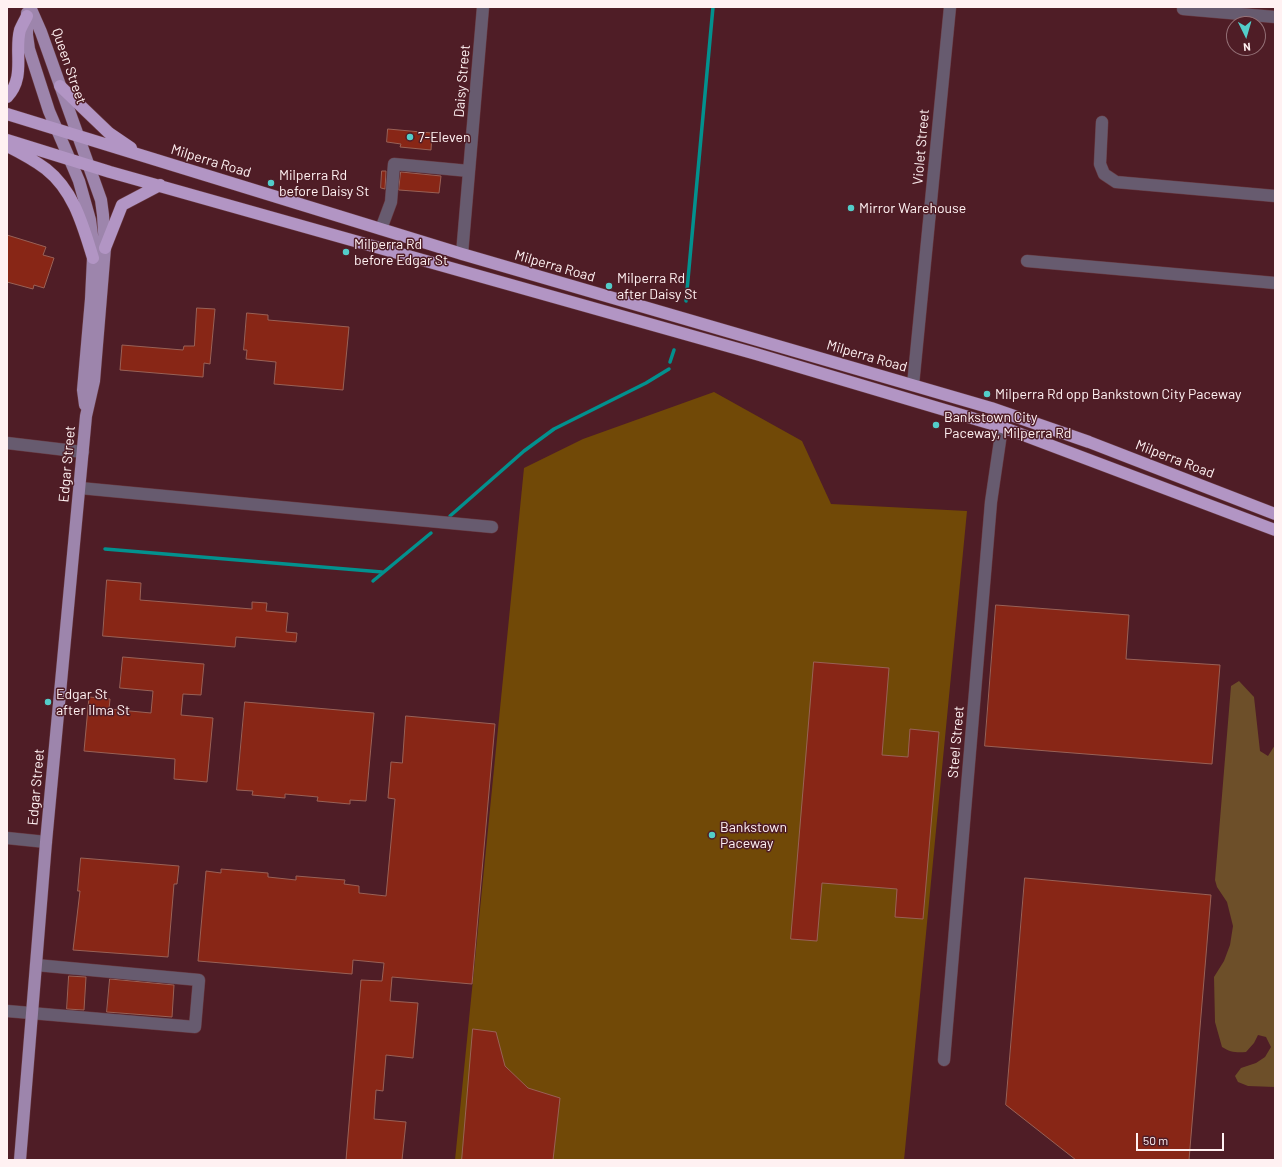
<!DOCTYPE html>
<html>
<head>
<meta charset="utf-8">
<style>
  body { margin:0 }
  #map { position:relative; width:1282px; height:1167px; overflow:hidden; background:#4f1d26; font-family:Barlow,sans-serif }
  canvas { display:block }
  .frame { position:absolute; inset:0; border:8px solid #fff1f2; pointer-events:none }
  .north { position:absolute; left:1226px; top:16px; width:40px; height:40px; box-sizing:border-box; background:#4f1d26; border:1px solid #957278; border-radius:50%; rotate:175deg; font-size:11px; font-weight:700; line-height:16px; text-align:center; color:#fff1f2 }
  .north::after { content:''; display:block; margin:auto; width:14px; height:18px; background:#53cdc9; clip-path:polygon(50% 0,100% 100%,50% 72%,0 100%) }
  .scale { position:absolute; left:1136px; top:1133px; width:88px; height:18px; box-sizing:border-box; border:2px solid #fff1f2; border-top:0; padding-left:5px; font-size:12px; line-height:14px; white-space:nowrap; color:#fff1f2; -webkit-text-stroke:3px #4f1d26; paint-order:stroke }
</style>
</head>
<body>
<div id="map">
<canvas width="1282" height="1167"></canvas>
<div class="frame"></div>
<div class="north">N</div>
<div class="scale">50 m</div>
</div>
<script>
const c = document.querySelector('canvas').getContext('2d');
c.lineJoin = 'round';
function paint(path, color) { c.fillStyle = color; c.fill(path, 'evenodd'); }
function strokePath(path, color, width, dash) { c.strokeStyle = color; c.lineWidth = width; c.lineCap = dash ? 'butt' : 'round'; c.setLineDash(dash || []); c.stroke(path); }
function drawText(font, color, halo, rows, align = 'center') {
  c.font = font + ' Barlow,sans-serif'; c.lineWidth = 3; c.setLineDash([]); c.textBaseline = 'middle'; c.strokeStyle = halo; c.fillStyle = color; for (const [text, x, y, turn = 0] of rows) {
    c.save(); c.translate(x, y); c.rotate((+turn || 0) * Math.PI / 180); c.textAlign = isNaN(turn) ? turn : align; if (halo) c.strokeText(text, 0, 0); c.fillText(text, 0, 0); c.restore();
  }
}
const green = new Path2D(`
  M714,392l88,49 29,63 136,7 -63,649h-449l69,-692 59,-29z`);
const forest = new Path2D(`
  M1239,681l15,16 6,54 8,5 7,-11v342l-27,-1 -10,-4 -3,-6 6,-8 15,-5 9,-6 6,-10 -5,-10 -8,-2 -4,8 -8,9c-10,1 -16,0 -24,-5l-7,-25 -1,-45 10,-16 6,-16 3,-19 -6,-24 -10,-15 -2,-7 16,-194z`);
const stream = new Path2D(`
  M686,301l27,-294
  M670,362l4,-12
  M450,516l74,-65 30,-22 92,-46 23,-14
  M105,549l277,23
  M373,581l58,-48`);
const building = new Path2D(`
  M388,129l44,4 -1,17 -31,-3 1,-3 -14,-2z
  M382,171h4l-1,18 -4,-1z
  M401,172l40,4 -2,17 -40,-3z
  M7,235l39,12 -3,8 11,3 -10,30 -10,-3 -1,4 -26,-7z
  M197,308l18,1 -5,55 -6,-1 -1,14 -83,-7 2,-25 61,5 1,-4h10z
  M247,313l21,2v5l81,7 -6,63 -69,-6 2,-22 -30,-3 1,-9h-3z
  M107,580l34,3 -1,17 112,9v-7l15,1 -1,8 22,2 -2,19 11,1 -1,9 -60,-5 -1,10 -132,-11z
  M996,605l133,10 -3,44 94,6 -8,99 -227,-18z
  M123,657l81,7 -3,31 -18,-1 -2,21 32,3 -6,64 -33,-3 1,-20 -91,-8 5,-54 21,2 -1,10 42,4 2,-22 -33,-3z
  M814,662l75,6 -7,87 26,2 2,-28 29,3 -16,187 -28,-2 2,-28 -75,-6 -5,58 -26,-2z
  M245,702l129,11 -8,88 -16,-1v4l-33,-3 1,-4 -33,-3v4l-33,-3 1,-4 -16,-1z
  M406,716l89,8 -23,260 -80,-7 -2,24 28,2 -5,55 -27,-3 -3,36 -7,-1 -2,29 32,3 -4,38h-56l15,-180 21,1 2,-18 -31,-3 -1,14 -154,-13 8,-90 15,2v-4l47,4v4l28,3v-4l49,4 -1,4 15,2v7l27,3 9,-97 -7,-1 3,-36 11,1z
  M81,858l98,8 -2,18h-3l-6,73 -95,-7 7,-59h-2z
  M1025,878l186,17 -22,265h-113l-70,-55z
  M69,976l17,1 -2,33 -17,-1z
  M110,979l64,6 -2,32 -65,-5z
  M473,1029l23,3 9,34 23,22 32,10 -7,62h-91z`);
const minor = new Path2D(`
  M1183,9l92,8
  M1102,122l-2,42 4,10 12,8 159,14
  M381,229l10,-27 3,-38 75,7
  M462,254l21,-247
  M1027,261l248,22
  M913,385l37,-378
  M7,443l76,9
  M80,488l412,39
  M7,838l39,4
  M7,1011l188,16 4,-47 -163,-15
  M944,1060l47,-558 11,-75`);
const major = new Path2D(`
  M27,13v22l2,14 20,62 30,70 11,39 3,22v16l-2,41 -8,91 2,15
  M20,1160l26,-318 40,-426 8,-35 11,-133 -2,-33 -2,-15 -60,-168 -11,-25`);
const highway = new Path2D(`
  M60,86l49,47 22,15
  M7,97c19,-20 7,-45 13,-67 2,-5 5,-10 7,-14
  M7,114l455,140 529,154 98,34 186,72
  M7,140l103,32 646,182 246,73 273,103
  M7,146c14,7 27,14 39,23 28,22 37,57 47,89
  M105,248l17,-43 38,-20`);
const markers = [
  [410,137,4,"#53cdc9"],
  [271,183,4,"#53cdc9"],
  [851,208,4,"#53cdc9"],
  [346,252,4,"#53cdc9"],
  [609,286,4,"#53cdc9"],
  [987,394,4,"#53cdc9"],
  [936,425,4,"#53cdc9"],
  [48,702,4,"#53cdc9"],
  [712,835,4,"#53cdc9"]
];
const streetNames = [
  ["Queen Street",69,66,71],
  ["Daisy Street",462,81,-85],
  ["Violet Street",921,147,-85],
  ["Milperra Road",211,161,17],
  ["Milperra Road",555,266,16],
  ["Milperra Road",867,356,16],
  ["Milperra Road",1175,459,21],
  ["Edgar Street",67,464,-85],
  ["Steel Street",956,742,-85],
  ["Edgar Street",36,787,-85]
];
const poiNames = [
  ["7-Eleven",418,137],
  ["Milperra Rd",279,175],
  ["before Daisy St",279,191],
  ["Mirror Warehouse",859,208],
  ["Milperra Rd",354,244],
  ["before Edgar St",354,260],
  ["Milperra Rd",617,278],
  ["after Daisy St",617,294],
  ["Milperra Rd opp Bankstown City Paceway",995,394],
  ["Bankstown City",944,417],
  ["Paceway, Milperra Rd",944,433],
  ["Edgar St",56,694],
  ["after Ilma St",56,710],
  ["Bankstown",720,827],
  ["Paceway",720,843]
];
paint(green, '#714907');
paint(forest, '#6d4f29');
strokePath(stream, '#02918e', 3.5);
paint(building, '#882616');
strokePath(building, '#996156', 1);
strokePath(minor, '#683b43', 13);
strokePath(major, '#683b43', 13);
strokePath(highway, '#683b43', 13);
strokePath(minor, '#675b6f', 12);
strokePath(major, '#9d85ac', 12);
strokePath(highway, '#b295c4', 12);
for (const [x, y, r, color] of markers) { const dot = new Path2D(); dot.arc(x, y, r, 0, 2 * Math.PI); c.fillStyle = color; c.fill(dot); strokePath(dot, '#4f1d26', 1.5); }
drawText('14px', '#fff1f2', '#4f1d26', streetNames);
drawText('14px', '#fff1f2', '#4f1d26', poiNames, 'left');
</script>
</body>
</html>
